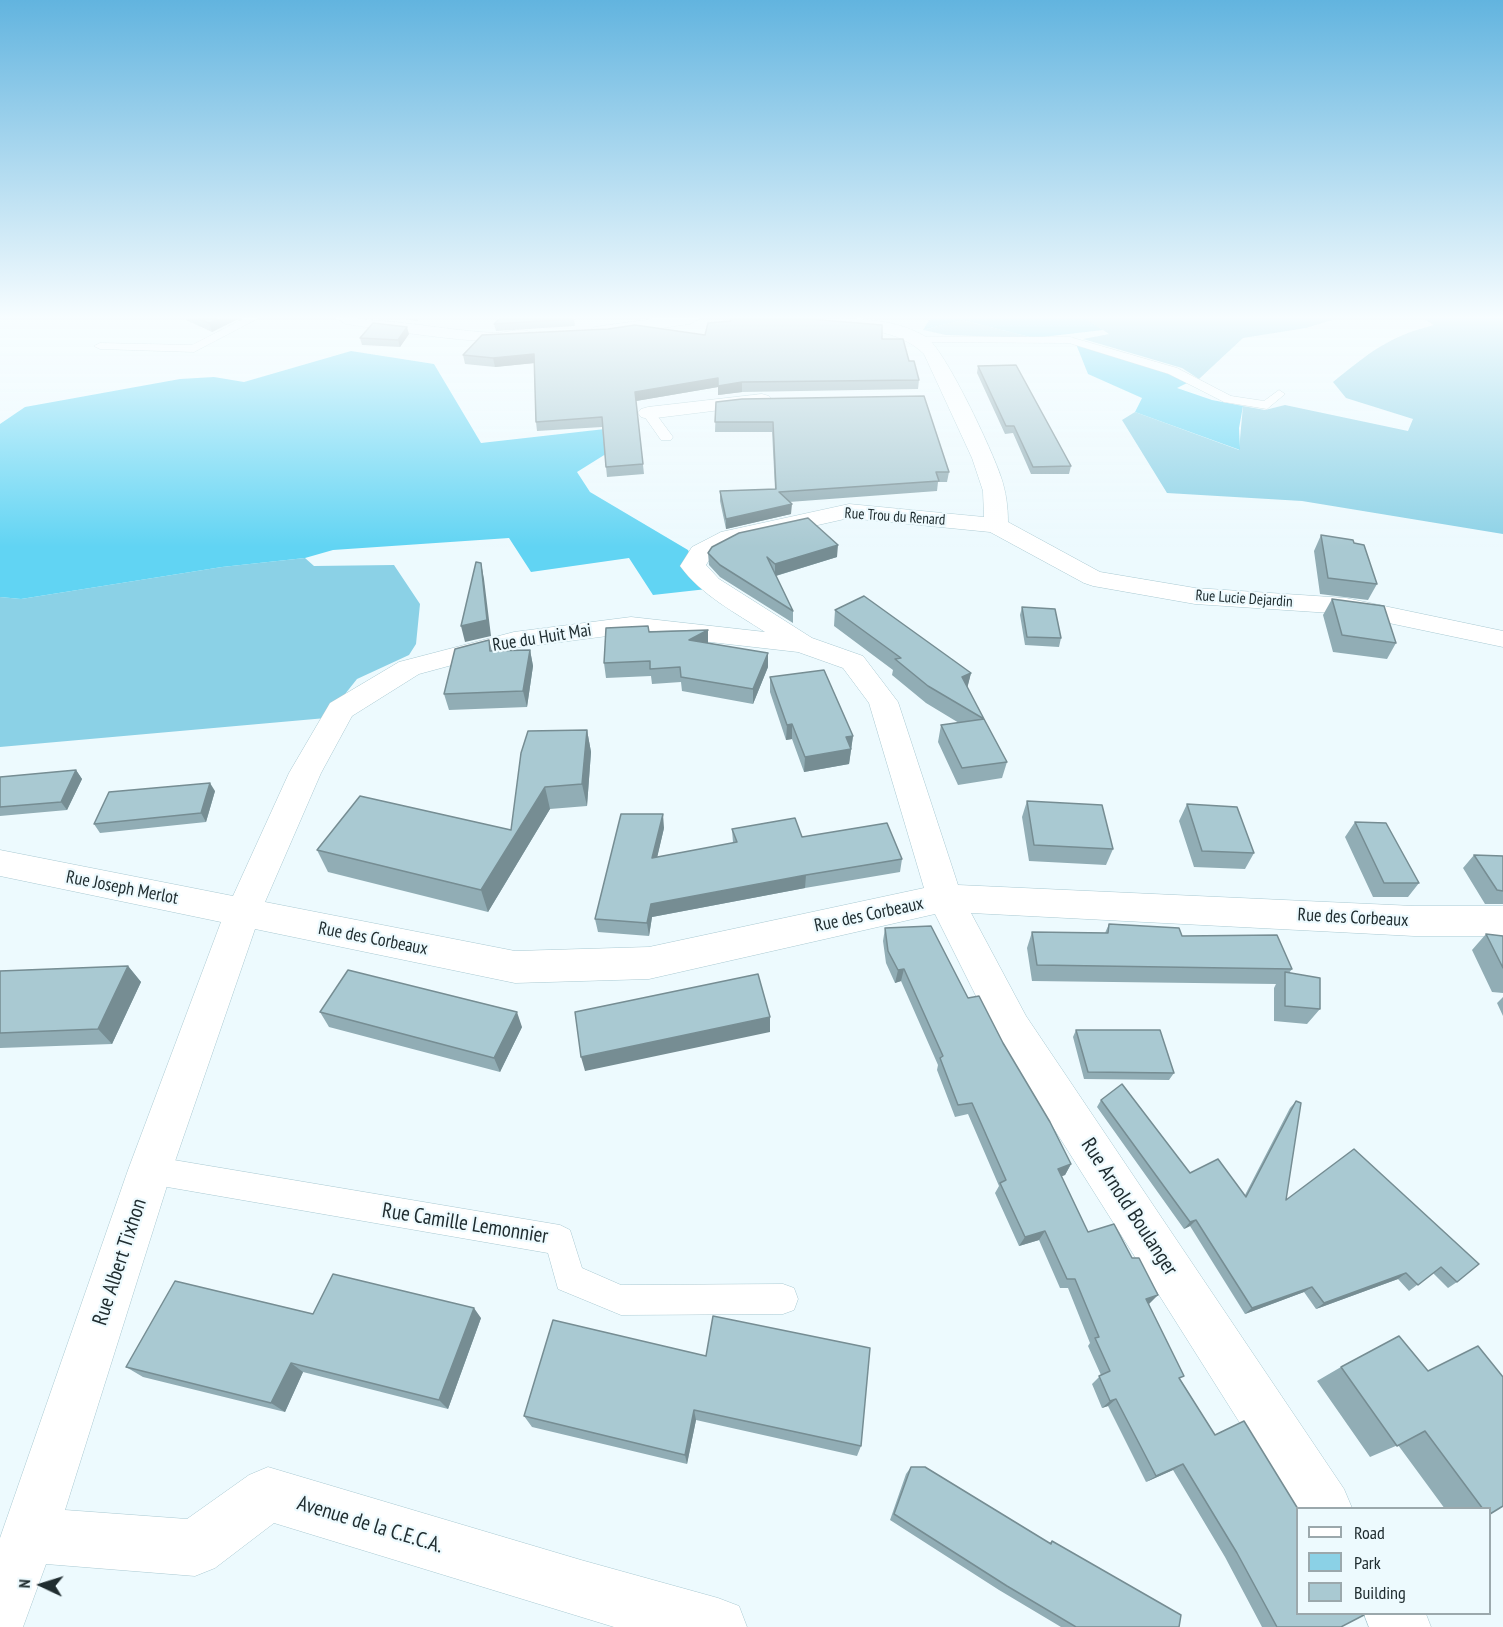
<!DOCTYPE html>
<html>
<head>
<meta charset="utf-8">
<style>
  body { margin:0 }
  #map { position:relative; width:1503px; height:1627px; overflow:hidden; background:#edfafe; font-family:"PT Sans Narrow",sans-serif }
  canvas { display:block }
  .legend { position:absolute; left:1296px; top:1507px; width:195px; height:108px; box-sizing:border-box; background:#edfafe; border:2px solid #9ba8ac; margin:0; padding:8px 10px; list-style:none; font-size:18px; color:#202d30 }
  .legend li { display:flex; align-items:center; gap:12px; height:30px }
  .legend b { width:30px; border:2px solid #9ba8ac }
  .north { position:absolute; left:12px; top:1555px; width:60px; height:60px; -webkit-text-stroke:4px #edfafe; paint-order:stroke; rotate:274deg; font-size:16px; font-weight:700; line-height:24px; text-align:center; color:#202d30 }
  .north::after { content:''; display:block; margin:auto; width:21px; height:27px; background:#202d30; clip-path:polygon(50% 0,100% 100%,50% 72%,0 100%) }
</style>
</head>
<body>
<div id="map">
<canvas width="1503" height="1627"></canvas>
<ul class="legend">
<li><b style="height:8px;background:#fff"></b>Road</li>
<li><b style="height:16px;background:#8bd1e6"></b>Park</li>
<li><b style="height:16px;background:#a9c9d2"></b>Building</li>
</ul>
<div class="north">N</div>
</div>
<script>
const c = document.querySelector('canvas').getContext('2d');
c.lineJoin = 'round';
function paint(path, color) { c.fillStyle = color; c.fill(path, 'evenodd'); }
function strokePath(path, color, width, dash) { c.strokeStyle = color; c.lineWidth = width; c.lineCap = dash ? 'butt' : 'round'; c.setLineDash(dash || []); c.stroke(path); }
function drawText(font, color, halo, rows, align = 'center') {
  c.font = font + ' "PT Sans Narrow",sans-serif'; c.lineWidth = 4.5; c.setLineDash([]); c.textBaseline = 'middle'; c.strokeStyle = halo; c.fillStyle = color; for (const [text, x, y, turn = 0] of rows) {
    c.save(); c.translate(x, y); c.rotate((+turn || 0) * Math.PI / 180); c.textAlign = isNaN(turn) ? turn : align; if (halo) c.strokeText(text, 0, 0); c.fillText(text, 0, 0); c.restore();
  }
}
const green = new Path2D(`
  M1086,319h249l-29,9 -63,10 -44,41 -17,-11 -99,-29 26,-5z
  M1424,319h79v215l-201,-33 -135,-8 -45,-73 13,-8 104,38 4,-44 22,4 20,-5 123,26 5,-12 -67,-21 -13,-16c36,-29 56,-46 101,-57z
  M962,320l72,18 -88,-3 -23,-5z
  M305,558l9,8 80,-1 26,39 -4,40 -7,11 -52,24 -31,39 -326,29v-150l21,2 201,-32z`);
const forest = new Path2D(`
  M930,319h156l17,11 -69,8 -72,-18 -39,10z
  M1076,344l82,25 29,14 -10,5 35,12 31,6 -4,22 1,22 -105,-38 7,-14 -54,-24z
  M351,351l83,13 47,79 124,-14 20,13 -48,30 13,20 98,58 19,39 -54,6 -24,-37 -98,14 -22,-34 -176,12 -28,8 -83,9 -201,32 -21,-2v-173l25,-17 155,-28 34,-2 30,5z`);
const lane = new Path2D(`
  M243,319h14l-63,33 -94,-3 -6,-3 6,-3 92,2z
  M919,337h151l107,31 54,28 33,5 15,-11 6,4 -18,15 -43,-7 -55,-28 -100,-31 -154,-1v-4z
  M648,409l5,1 20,27 -2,3h-10l-19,-27z
  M150,1156l410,69 10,5 12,38 39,17 162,-1 11,4 4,11 -4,11 -11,4 -162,1 -63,-26 -10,-36 -398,-69 -10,-4 -4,-10 4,-10z`);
const street = new Path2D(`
  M337,319c54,-1 105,11 158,14 12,0 32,-8 40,3 -12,17 -162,-8 -189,-12z
  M652,319h47l-9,5 -95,13 -9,-5 9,-5z
  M809,319c38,-1 83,-3 117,18 19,12 67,115 75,140 5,15 7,29 7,45l92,50 95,16 151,10 157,33v16l-157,-33 -151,-10 -102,-18 -9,-3 -94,-51 -141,-14 -111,25 -27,14 -5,8 13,14 93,59 51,18 35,46 60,183 456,21h89v30h-89l-443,-23 55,103 318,473 8,19h-54v7l-300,-475 -63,-126 -286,65 -134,4 -260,-54 -83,241 -107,340 122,9 62,-44 19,-8 313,93 137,38 21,8 8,21h-133l-340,-104 -59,45 -20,8 -149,-12 -23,63h-23v-89l128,-368 93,-248 -221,-46v-26l233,46 56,-123 41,-70 69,-41 115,-30 117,-15 134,15c-29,-19 -64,-37 -85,-66l12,-19 29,-15 128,-28 135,13 -1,-26 -11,-33 -48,-104c-27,-27 -71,-25 -106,-30zM631,633l167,19 45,16 26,35 55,185 -275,59 -134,4 -250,-49 56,-129 31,-57 67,-42 96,-26z
  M762,394l7,2 3,4 -3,4 -121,15 -7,-2 -3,-4 3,-4 7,-2z
  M1364,1614h62l5,13h-62z`);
const wall = new Path2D(`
  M184,319h54l-26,13z
  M403,319h16l-1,2z
  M574,319l1,7 -79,5 -2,-7z
  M730,319l152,20 27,22 10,19 -1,9 -176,3 -24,3v-8l-82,14 8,73 -37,3 -5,-50 -65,4 -1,-9 -2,-59 -39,4 -30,-3 -2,-9 242,-20 25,-14z
  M409,334l-9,13 -38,-2 -2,-7z
  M978,366l93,100 -2,8h-38l-18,-41 -8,1 -28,-61z
  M716,402l233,70 -2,10h-9l-1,9 -148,11 2,12 -65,15 -6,-28v-10l55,-2 -3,-57h-57z
  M1321,535l33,8 23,41 -9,16 -48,-6 -6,-43z
  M708,553l129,4 -61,19 17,35v12l-73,-46 -11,-12z
  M1332,599l64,44 -9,16 -54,-7 -10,-37z
  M1022,607l39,31 -2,9 -34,-2 -5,-30z
  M835,610l136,63 -4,15 40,74 -5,16 -44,7 -20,-43 3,-17 18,-2 -33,-20 -34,-28 1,-5 -59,-44z
  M708,630v13l60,24 -15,37 -71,-13 -1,-9 -29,2 -1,-8 -45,2 -2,-15 45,-32z
  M489,640l3,11 38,-1 3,16 -6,41 -78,3 -5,-16z
  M770,677l83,59 -4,28 -45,8 -12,-33 -6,1 -16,-48z
  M587,730l4,22 -4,54 -37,3 -62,103 -160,-40 -11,-22 194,-20z
  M76,770l6,9 -15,31 -67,6v-39z
  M215,791l-9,31 -106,11 -6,-9z
  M1027,801l86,48 -7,16 -77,-4 -7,-44z
  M1187,804l67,49 -9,16 -51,-2 -15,-46z
  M1355,822l64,61 -11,14h-35l-28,-60z
  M664,828l-7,29 76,-14 -1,-14 70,8 100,22 -2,13 -95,16 -153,29 -3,19 -51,-4 -3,-13z
  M1474,855l29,1v48h-18l-22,-36z
  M1109,924l73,12 110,33 -3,4 31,36 -13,15 -33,-3v-33l2,-4 -244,-3 -5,-33 5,-16 73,1z
  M885,928l83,70 35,45 68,121 -6,11 -4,1 27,56 61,72 31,75 35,56 126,192h-79l-37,-70 -52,-87 -27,12 -38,-76 -6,2 -10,-24 9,-9 -13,-29 2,-3 -22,-55h-8l-21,-48 -20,6 -24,-53 4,-7 -31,-72 -13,3 -18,-47 1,-5 -37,-84 -6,2 -9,-20 -3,-22z
  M1486,934l17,2v57l-11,-1 -20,-42z
  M128,966l13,16 -29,62 -112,4v-77z
  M1503,997v19l-6,-13z
  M320,1012l202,15 -22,45 -171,-45z
  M1076,1030l98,43 -5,7 -85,-1 -11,-42z
  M1101,1100l89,73 55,22 45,-87 6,-7 -10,99 68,-51 103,133 -9,6 -15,-15 -24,18 -11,-12 -82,30 -12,-17 -59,22 -55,-88 -6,3 -87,-122z
  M313,1314l168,4 -33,91 -145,-37 -18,40 -142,-35 -17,-10z
  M1399,1336l91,173h-45l-47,-64 -28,12 -53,-76 24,-14z
  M706,1356l155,90 -4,10 -161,-36 -9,44 -155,-37 -8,-11z
  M911,1467l138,76 3,-2 127,86h-118l-62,-37 -109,-70 16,-46z`);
const shadedWall = new Path2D(`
  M218,319h20l-26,13 -3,-9z
  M407,327l2,7 -9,13 -2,-7z
  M534,354l1,9 -40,4 -2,-9z
  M718,378l24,4v10l-24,3v-8l-82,14 -1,-9z
  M792,504l-1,10 -65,15v-10z
  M838,545l-1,12 -62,19v-12z
  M481,563l3,16 7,57 -26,6 -4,-16z
  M708,630v14l-19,-4z
  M530,650l3,16 -6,41 -4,-16z
  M768,653v14l-15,37v-15z
  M971,673l-4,16 -5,-12z
  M792,724v15l-6,1 1,-15z
  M587,730l4,22 -4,54 -5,-22z
  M853,736l-4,28 -45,8 1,-15 41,-20z
  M76,770l6,9 -15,31 -6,-8z
  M210,783l5,8 -9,31 -5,-9z
  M545,787l5,22 -62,103 -7,-22z
  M663,814l1,14 -10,43 -2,-13z
  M806,875l-1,13 -153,29 -3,19 -2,-13 4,-19z
  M128,966l13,16 -29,62 -14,-15z
  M904,969l-3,12 -6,2 3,-13z
  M517,1012l5,15 -22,45 -6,-14z
  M770,1017v15l-185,39 -4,-14z
  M1071,1164l-6,11 -13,5 6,-11z
  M1196,1220l-6,6 -6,3 6,-7z
  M1045,1231l-6,9 -20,6 6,-9z
  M1406,1273l-8,6 -82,30 8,-6z
  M1312,1287l-8,5 -59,22 7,-6z
  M1158,1295l-9,9 -11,3 8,-8z
  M474,1308l7,10 -33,91 -9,-9z
  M291,1363l12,9 -18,40 -14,-9z
  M1116,1399l-8,7 -6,2 8,-7z
  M694,1410l2,10 -9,44 -2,-9z
  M1183,1464l-10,6 -27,12 10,-6z`);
const building = new Path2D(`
  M199,319h19l-9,4z
  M499,319h75l-80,5z
  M730,319h80l72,6v14h21l6,22h5l5,19 -177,2 -24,4v-8l-83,14 8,72 -37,3 -4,-50 -66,5 -2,-68 -41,4 -30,-3 19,-20 126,-6 27,-4 70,10 3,-12 23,-2z
  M373,323l34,4 -9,13 -38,-2z
  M1016,365l55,101 -38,1 -19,-41h-8l-28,-60z
  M924,396l25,76h-13l3,9 -160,11 13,12 -66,15 -6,-28 56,-2 -3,-67h-58l1,-20 26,-3z
  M808,518l30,27 -63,19 -8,-7 26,54 -73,-46 -12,-12 4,-6 27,-14z
  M1321,535l32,5 1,3 10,2 13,39 -49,-6z
  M476,562l5,1 6,57 -26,6z
  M864,596l107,77 -9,4 22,42 -56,-33 -33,-27 6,-1 -66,-48z
  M1332,599l52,7 12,37 -54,-8z
  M1022,607l33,2 6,29 -34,-1z
  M648,626l1,6 59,-2 -19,10 79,13 -15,36 -72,-12 -1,-10 -30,2v-8l-46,2 2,-35z
  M489,640l1,11 40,-1 -7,41 -79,3 11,-45z
  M824,670l29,66 -7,1 5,12 -46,8 -13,-33 -5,1 -17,-48z
  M984,719l23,43 -45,6 -21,-43z
  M587,730l-5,54 -37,3 -64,103 -164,-40 43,-54 151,34 10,-77 7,-22z
  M76,770l-15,32 -61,5v-30z
  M210,783l-9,30 -107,11 15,-32z
  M1027,801l75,4 11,44 -79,-4z
  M1187,804l50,3 17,46 -52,-2z
  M621,814h42l-11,44 85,-16 -5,-13 63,-11 7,19 85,-14 15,36 -96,16 -155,29 -4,19 -52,-4z
  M1355,822l31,1 33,60h-35z
  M1474,855l29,1v35l-6,-1z
  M1109,924l70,4 3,8 95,-1 15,34 -255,-4 -5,-33 76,1z
  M931,926l37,72 11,-2 24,47 47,79 21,42 -13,5 30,63 26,-8 18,34h7l19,37 -12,4 38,77 -5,2 36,57 29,-14 54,88v105h65l1,1 -23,12h-64l-40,-74 -54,-89 -27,12 -40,-77 -6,2 -11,-25 11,-5 -15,-33 4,-1 -24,-58h-8l-22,-48 -20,6 -25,-54 6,-3 -34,-77 -14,2 -18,-47 3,-2 -39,-87 -6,1 -10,-19 -3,-23z
  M1486,934l17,2v32z
  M128,966l-30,63 -98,4v-62z
  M348,970l169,42 -23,46 -174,-46z
  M1285,972l35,6v31l-35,-3z
  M758,974l12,43 -189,40 -6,-45z
  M1076,1030h84l14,43 -86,-1z
  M1122,1084l68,89 28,-14 28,38 50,-96 5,2 -15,97 68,-51 125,115 -22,18 -16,-15 -23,18 -12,-12 -82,30 -12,-16 -60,21 -56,-88 -6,2 -89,-122z
  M333,1274l141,34 -35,92 -148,-37 -20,40 -145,-36 49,-86 138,33z
  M713,1316l157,32 -9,98 -167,-36 -9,45 -161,-39 29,-96 153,36z
  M1399,1336l29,35 50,-25 25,31v129l-13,8v-5h-7l-58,-78 -28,15 -56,-79z
  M911,1467h14l126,77 1,-3 129,74 -2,12h-103l-69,-41 -113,-72z`);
const farStreetnames = [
  ["Rue Trou du Renard",895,517,4],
  ["Rue Lucie Dejardin",1244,599,4]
];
const streetNames = [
  ["Rue du Huit Mai",542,638,-9],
  ["Rue Joseph Merlot",122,888,11],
  ["Rue des Corbeaux",869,915,-12],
  ["Rue des Corbeaux",1353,918,3],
  ["Rue des Corbeaux",373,939,11]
];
const nearStreetnames = [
  ["Rue Arnold Boulanger",1129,1207,57],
  ["Rue Camille Lemonnier",465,1224,9],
  ["Rue Albert Tixhon",120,1262,-72],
  ["Avenue de la C.E.C.A.",370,1525,17]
];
paint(green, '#8bd1e6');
paint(forest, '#61d4f3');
strokePath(lane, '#a9c9d2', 1);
strokePath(street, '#a9c9d2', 1);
paint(lane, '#fff');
paint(street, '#fff');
paint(wall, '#91adb5');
paint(shadedWall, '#768d93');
paint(building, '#a9c9d2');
strokePath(building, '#768d93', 1.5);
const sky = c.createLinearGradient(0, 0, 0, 547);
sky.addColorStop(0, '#62b4df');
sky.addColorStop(0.58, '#f7fdff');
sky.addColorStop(1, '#f7fdff00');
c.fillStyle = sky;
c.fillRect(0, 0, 1503, 547);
drawText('15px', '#202d30', '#edfafe', farStreetnames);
drawText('18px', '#202d30', '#edfafe', streetNames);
drawText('21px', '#202d30', '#edfafe', nearStreetnames);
</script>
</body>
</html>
